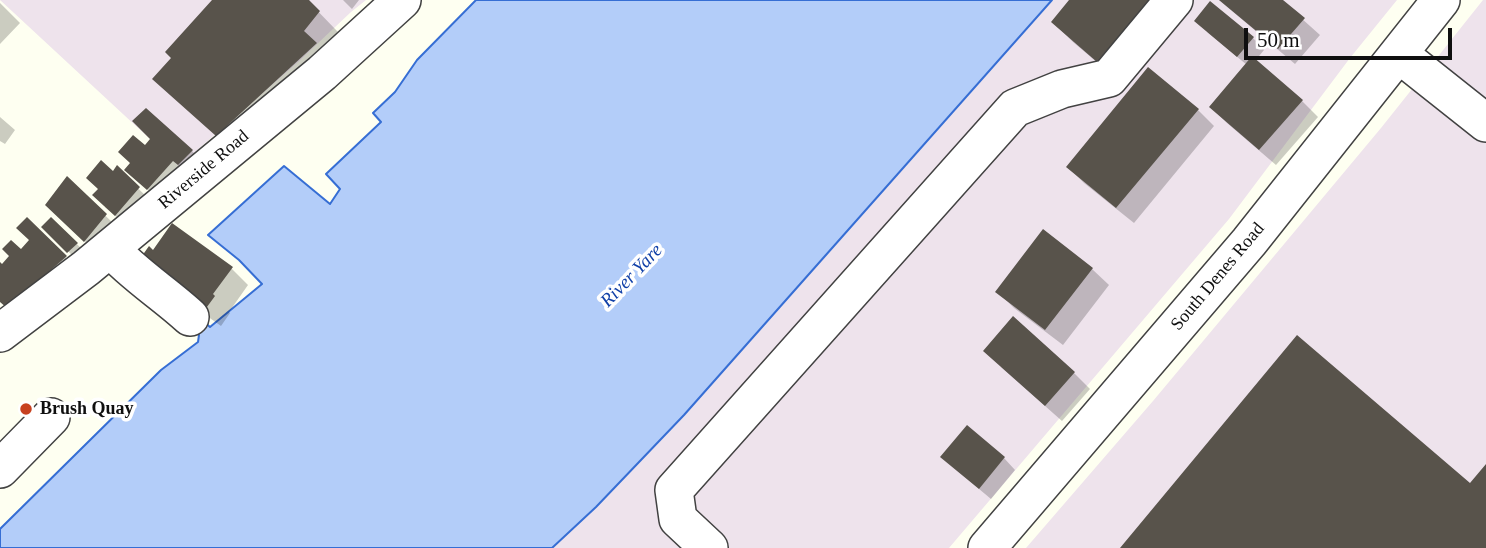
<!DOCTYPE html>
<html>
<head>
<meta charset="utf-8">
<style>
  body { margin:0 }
  #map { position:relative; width:1486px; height:548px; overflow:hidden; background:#fefff1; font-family:"Times New Roman",serif }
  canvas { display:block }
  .scale { position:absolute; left:1244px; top:28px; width:208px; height:32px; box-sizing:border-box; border:4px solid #0f0f0f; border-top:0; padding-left:9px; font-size:21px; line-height:24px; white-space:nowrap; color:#0f0f0f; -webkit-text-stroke:5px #fff; paint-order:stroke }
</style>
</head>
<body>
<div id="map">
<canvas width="1486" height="548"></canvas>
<div class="scale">50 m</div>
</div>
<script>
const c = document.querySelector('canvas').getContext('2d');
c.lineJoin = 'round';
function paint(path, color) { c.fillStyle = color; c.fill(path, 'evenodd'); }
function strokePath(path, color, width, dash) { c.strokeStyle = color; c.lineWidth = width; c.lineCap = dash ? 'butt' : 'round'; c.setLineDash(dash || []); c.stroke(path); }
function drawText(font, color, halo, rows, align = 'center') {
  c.font = font + ' "Times New Roman",serif'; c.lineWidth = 7; c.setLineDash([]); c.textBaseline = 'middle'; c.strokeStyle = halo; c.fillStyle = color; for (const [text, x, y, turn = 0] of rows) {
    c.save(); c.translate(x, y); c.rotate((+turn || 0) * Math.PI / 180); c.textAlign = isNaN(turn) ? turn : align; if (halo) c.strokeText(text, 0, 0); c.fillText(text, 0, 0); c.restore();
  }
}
const industrial = new Path2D(`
  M0,0h366l-15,12 -53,50 -119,104z
  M1052,0h345l-47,58 -121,161 -280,329h-397l44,-41 88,-92z
  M1483,0h3v548h-460l127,-147 228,-273z`);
const water = new Path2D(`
  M476,0h576l-368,415 -88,92 -44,41h-552v-19l161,-159 37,-28 1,-7 -30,-28 5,-11 36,31 52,-43 -23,-24 -31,-25 76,-69 46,38 10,-15 -14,-15 55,-52 -8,-9 22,-21 22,-32z`);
const shadow = new Path2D(`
  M214,0h93l31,32 -101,122 -82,-75 19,-21z
  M343,0h16l-7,9z
  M1072,0h114l-68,80 -45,-38 -20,-20z
  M1219,0h62l39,35 -25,29z
  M0,3l20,20 -20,21z
  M1207,32l46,6 11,12 -9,11 47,40 16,16 -42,48 -49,-42 -16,-16 36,-42z
  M1198,110l16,16 -80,97 -50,-40 -16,-16z
  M0,117l15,13 -10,14 -5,-3z
  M153,139l39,12 11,11 -43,38 -22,-19 7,-33z
  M117,168l33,32 -23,26 -22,-19z
  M68,179l49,48 -21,25 -48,-47z
  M51,219l31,30 -8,8 -31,-30z
  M27,220l55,53 -82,27v-36l2,2 19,-15 10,-11z
  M153,252l79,17 16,16 -19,27 1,1 -9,13 -66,-47z
  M1092,269l17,16 -46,60 -49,-37 -16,-16z
  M1001,367l73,6 16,16 -28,32z
  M1004,458l11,12 -24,29 -37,-31z`);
const building = new Path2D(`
  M212,0h97l11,11 -16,20 13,12 -101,93 -64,-57 19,-21 -6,-6z
  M1069,0h80l-52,62 -46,-40z
  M1219,0h64l22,18 -27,31z
  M1210,1l44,36 -17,20 -43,-36z
  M1252,56l51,44 -44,50 -50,-43z
  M1148,67l51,42 -83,99 -50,-41z
  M146,108l47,42 -15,15 -5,-4 -26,29 -23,-20 6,-7 -12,-11 15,-17 12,10 5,-6 -18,-18z
  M101,160l12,11 4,-6 23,22 -25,29 -23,-21 6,-6 -12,-11z
  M67,176l40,38 -23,28 -39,-37z
  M27,217l40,39 -60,52 -7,-6v-40l2,2 7,-8 -7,-7 9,-9 10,9 8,-9 -13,-12z
  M51,217l27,26 -11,10 -26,-26z
  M172,223l61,44 -20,27 2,2 -11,15 -67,-48 12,-17 4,4z
  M1043,229l50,39 -48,62 -50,-38z
  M1013,316l62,56 -30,34 -62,-55z
  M1297,335l173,148 16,-19v84h-366z
  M967,425l38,32 -26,32 -39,-32z`);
const minor = new Path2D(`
  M1399,54l87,69
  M110,248c23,26 54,45 80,69
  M0,333l86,-65 236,-195 80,-73
  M0,469l51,-52
  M709,548l-31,-29 -4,-29 341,-382 47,-19 47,-11 65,-78
  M987,548l262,-306 192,-242`);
const markers = [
  [26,409,7,"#c7411f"]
];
const streetNames = [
  ["Riverside Road",204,170,-40],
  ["South Denes Road",1218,277,-50]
];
const poiNames = [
  ["Brush Quay",40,409]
];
const waterNames = [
  ["River Yare",632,276,-46]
];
paint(industrial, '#eee3ec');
paint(water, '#b3cdf9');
strokePath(water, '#366ed4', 2);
paint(shadow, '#0003');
paint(building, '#58534b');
strokePath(minor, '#424242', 40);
strokePath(minor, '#fff', 37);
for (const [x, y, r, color] of markers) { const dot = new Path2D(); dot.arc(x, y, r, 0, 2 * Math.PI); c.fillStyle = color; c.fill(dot); strokePath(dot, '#fff', 2.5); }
drawText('18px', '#0f0f0f', '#fff', streetNames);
drawText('bold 18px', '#0f0f0f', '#fff', poiNames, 'left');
drawText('italic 19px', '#1140a8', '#fff', waterNames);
</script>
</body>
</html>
